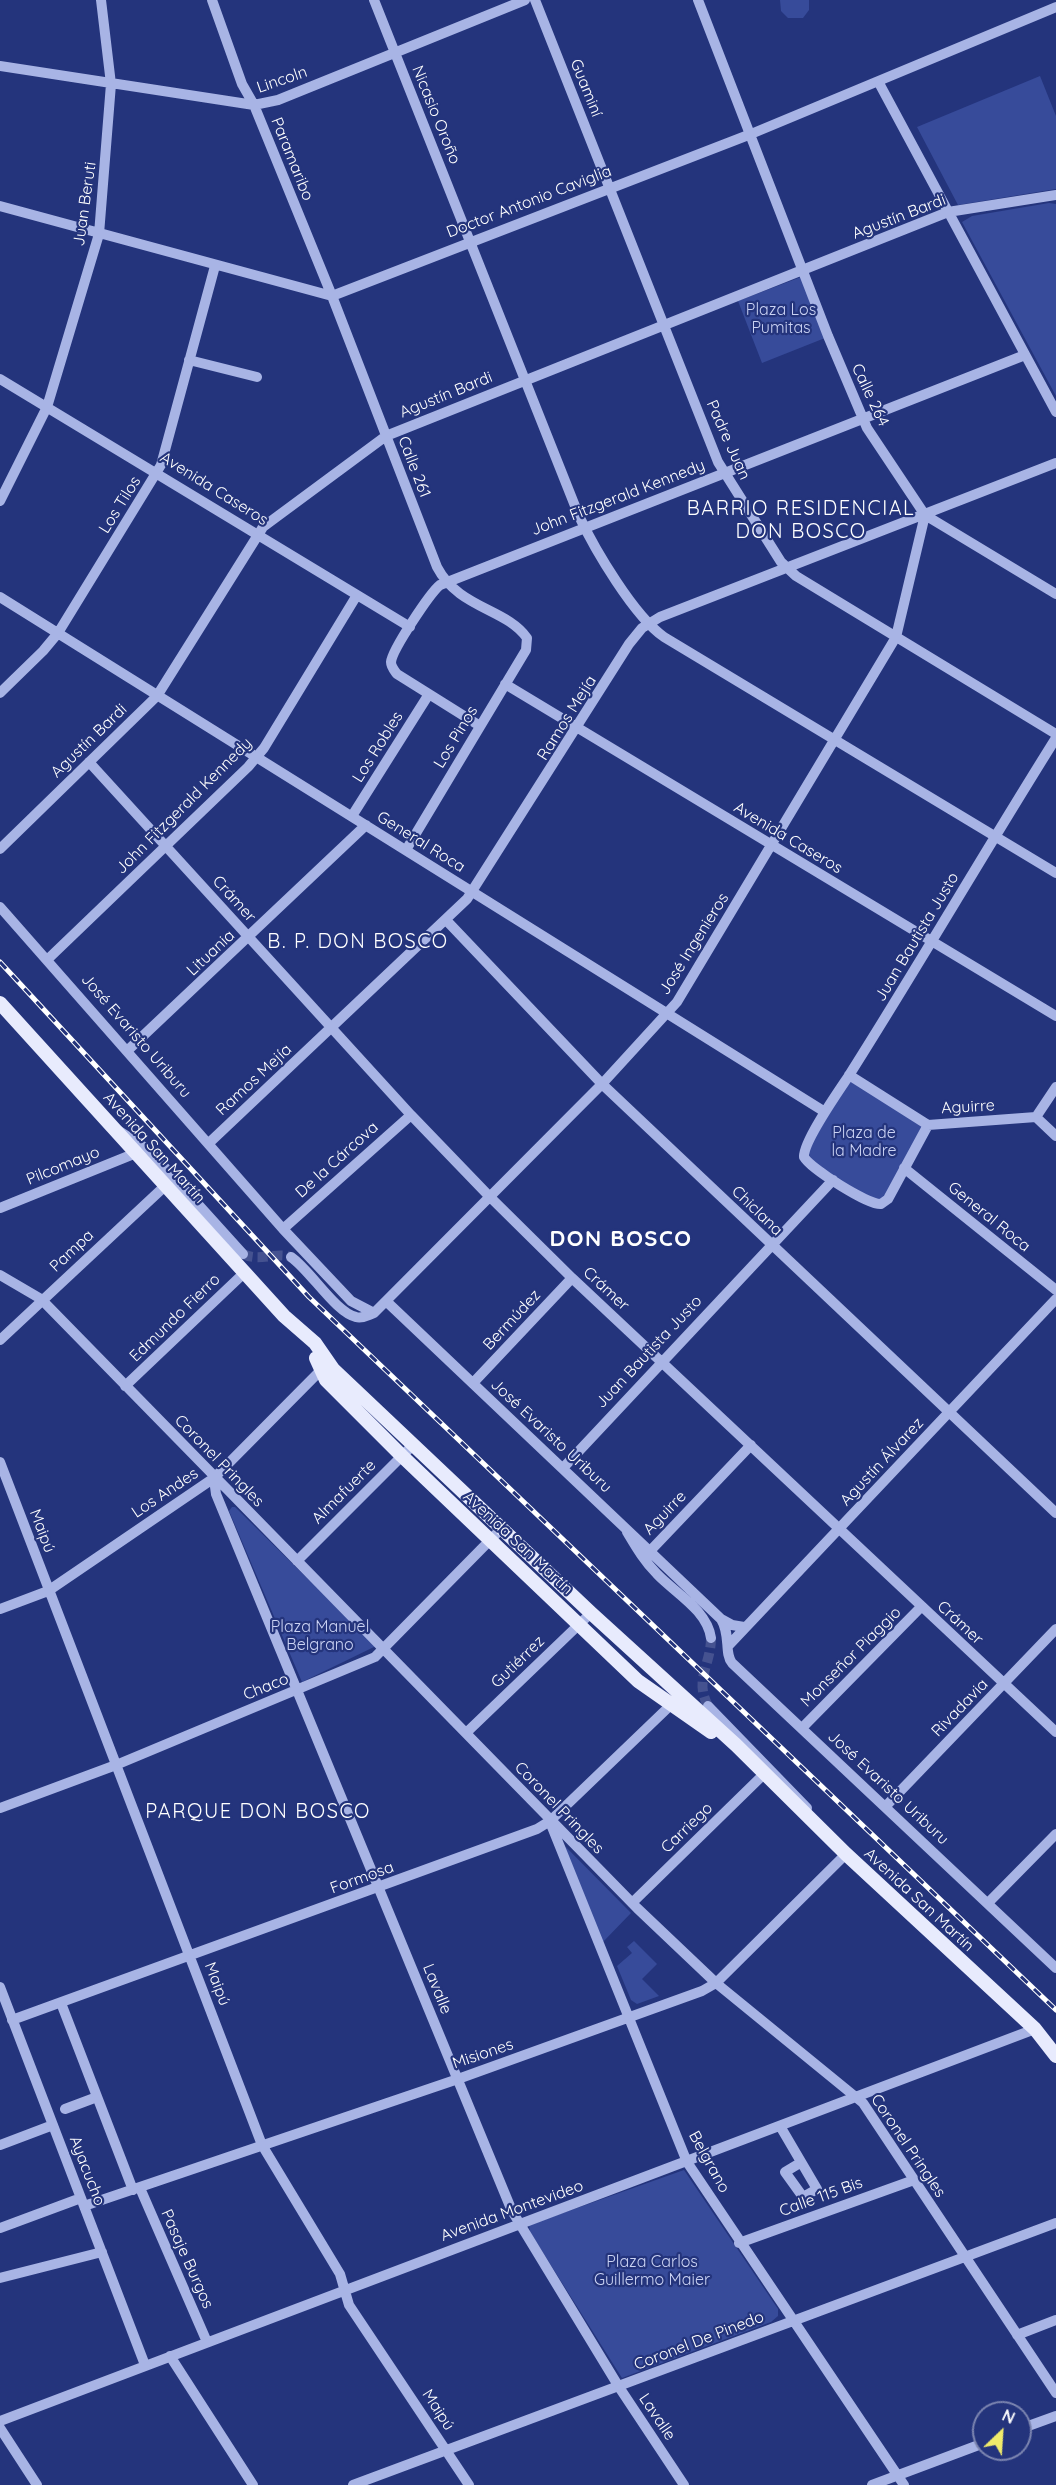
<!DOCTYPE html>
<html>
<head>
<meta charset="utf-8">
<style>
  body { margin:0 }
  #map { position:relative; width:1056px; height:2485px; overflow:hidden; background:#24347c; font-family:Quicksand,sans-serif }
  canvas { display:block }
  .north { position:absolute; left:972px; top:2401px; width:60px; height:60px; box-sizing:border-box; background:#24347c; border:2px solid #7c85b0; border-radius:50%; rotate:25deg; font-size:16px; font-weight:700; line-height:24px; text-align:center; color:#fff }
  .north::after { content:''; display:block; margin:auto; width:21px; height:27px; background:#f0eb6b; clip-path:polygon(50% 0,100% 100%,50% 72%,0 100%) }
</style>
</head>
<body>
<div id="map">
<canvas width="1056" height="2485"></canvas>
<div class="north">N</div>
</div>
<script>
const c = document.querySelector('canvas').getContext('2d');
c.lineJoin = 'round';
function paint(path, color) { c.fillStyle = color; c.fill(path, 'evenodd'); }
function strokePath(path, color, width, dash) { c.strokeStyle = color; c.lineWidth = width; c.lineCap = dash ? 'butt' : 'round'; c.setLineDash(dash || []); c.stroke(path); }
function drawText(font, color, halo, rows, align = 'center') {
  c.font = font + ' Quicksand,sans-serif'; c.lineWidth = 4.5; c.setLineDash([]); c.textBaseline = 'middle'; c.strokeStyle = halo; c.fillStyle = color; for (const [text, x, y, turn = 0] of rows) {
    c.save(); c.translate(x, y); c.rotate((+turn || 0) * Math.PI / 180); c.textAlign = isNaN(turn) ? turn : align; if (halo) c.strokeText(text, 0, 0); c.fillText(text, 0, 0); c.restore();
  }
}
const green = new Path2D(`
  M780,0h29v10l-6,8h-15l-7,-7z
  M1040,76l16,40v73l-98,16 -41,-78z
  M1049,203l7,1v192l-94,-174 10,-6z
  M801,277l24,61 -63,25 -24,-62z
  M849,1075l79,50 -47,79 -69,-38 -5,-21z
  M232,1507h3l141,139 -74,36 -73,-171z
  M559,1840l72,73 -29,30z
  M634,1941l23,23 -15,15 17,17 -22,8 -6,-4 -14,-34 15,-13 -5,-6z
  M684,2170l94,139v7l-7,6 -149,56 -92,-146 -1,-7z`);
const minorTunnel = new Path2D(`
  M243,1254c16,8 32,-2 48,3
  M708,1706c-14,-27 3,-41 3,-68`);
const minor = new Path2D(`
  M212,0l30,84 12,21 78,191 105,271c22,42 69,41 90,71l-1,12 -120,200
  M374,0l205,516c16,34 55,100 85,121l392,236
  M535,0l183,462 63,100 15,14 260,158
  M698,0l130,336 39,92 58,87 131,79
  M0,66l254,39 24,-5 247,-100
  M879,83l177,329
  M0,206l332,90 419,-162 305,-127
  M189,360l68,17
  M0,379l410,248
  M0,501l47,-94 52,-173 12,-150 -10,-84
  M0,597l825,515
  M505,684l551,332
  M0,693l43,-42 15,-18 103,-168 54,-199
  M480,726l-83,-52c-3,-4 -6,-7 -6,-12 1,-12 39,-69 49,-77l585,-230
  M1056,738c-71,113 -137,227 -208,339 -10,15 -45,65 -44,80 7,12 64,48 77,47l7,-5 40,-74 108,-8 20,-30
  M89,762l322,353 78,81 83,82 484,454
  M352,816l77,-122
  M0,849l157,-153 106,-169 123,-91 562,-224 108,-17
  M0,907l283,322 68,72 23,12
  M446,920l156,164 454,429
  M48,959l200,-192 16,-19 93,-153
  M127,1051l239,-226
  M849,1075l79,50
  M1036,1117l20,19
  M119,1131l31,20 93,103
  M209,1143l258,-244 162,-255 13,-16 18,-11 396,-154
  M904,1168l152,122
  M0,1208l136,-55
  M283,1229l128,-114
  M291,1257c19,13 45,56 65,60 7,2 12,-2 18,-4l228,-229 75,-82 219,-365 29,-122
  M0,1275l41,24 596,609 79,75 147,120 193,290
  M386,1301l335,318 11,6 12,2
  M0,1340l165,-154
  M473,1383l99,-105
  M125,1386l120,-114
  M0,1462l262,683 78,129 9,31 120,180
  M563,1468l270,-288
  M214,1479l2,15 296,717 107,176 65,98
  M627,1532c9,15 17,29 30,42 18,19 50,36 54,64
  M651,1550l100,-105
  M297,1561l116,-116
  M0,1609l48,-18 166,-113 109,-110
  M721,1619c10,16 3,34 11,44l324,305
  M729,1645l327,-346
  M708,1706l99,102
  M803,1727l118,-120
  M466,1733l125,-120
  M885,1807l171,-178
  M0,1808l116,-43 259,-108 127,-129
  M552,1827l135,335 217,323
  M632,1903l131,-128
  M988,1903l68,-69
  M0,1987l145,378
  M61,2003l72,187
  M12,2020l525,-191 13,-8 127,-122
  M65,2109l32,-12
  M780,2126l37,63 -14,8 -18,-25 15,-9
  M0,2145l53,-20
  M140,2188l67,154
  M84,2206l374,-127 244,-88 14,-8 130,-129
  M0,2228l81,-30
  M739,2243l175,-63
  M0,2278l102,-26
  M1017,2335l39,-15
  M170,2356l83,129
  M0,2421l1035,-392
  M0,2428l37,57
  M1020,2429l36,-13
  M353,2485l703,-262
  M872,2485l112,-42`);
const major = new Path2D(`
  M0,1003l284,313 31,27 18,26 258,244 145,132 110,109 189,175 21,27
  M316,1358l10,22 76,76 236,225 73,51`);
const rail = new Path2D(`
  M0,962l309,335 747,713`);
const streetNames = [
  ["Lincoln",282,80,-19],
  ["Guaminí",586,88,68],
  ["Nicasio Oroño",436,115,68],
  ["Paramaribo",292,159,68],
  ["Doctor Antonio Caviglia",529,202,-21],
  ["Juan Beruti",85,204,-82],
  ["Agustín Bardi",899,217,-21],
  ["Agustín Bardi",446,395,-22],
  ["Calle 264",870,395,65],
  ["Padre Juan",728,440,66],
  ["Calle 261",414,467,69],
  ["Avenida Caseros",214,489,32],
  ["John Fitzgerald Kennedy",618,498,-21],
  ["Los Tilos",120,505,-58],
  ["Ramos Mejía",567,718,-58],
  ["Los Pinos",456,737,-59],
  ["Agustín Bardi",89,741,-44],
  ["Los Robles",378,747,-58],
  ["John Fitzgerald Kennedy",184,806,-45],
  ["Avenida Caseros",788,838,31],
  ["General Roca",421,842,32],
  ["Crámer",234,899,48],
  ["Juan Bautista Justo",917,937,-59],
  ["José Ingenieros",694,944,-58],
  ["Lituania",211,953,-43],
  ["José Evaristo Uriburu",136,1036,49],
  ["Ramos Mejía",254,1080,-43],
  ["Aguirre",968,1107,-3],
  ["Avenida San Martín",154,1148,48],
  ["De la Cárcova",337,1160,-42],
  ["Pilcomayo",63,1166,-22],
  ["Chiclana",757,1211,44],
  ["General Roca",989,1217,39],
  ["Pampa",72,1251,-43],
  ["Crámer",606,1289,43],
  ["Edmundo Fierro",175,1318,-44],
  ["Bermúdez",512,1320,-47],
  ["Juan Bautista Justo",649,1352,-47],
  ["José Evaristo Uriburu",551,1436,43],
  ["Coronel Pringles",219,1461,46],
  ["Agustín Álvarez",882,1462,-47],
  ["Almafuerte",344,1492,-45],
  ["Los Andes",165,1493,-34],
  ["Aguirre",665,1513,-46],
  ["Maipú",42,1531,69],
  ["Avenida San Martín",518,1543,43],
  ["Crámer",960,1623,43],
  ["Monseñor Piaggio",851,1657,-45],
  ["Gutiérrez",518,1662,-44],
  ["Chaco",266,1687,-22],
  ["Rivadavia",960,1708,-46],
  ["José Evaristo Uriburu",888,1788,43],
  ["Coronel Pringles",559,1808,46],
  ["Carriego",687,1828,-44],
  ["Formosa",362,1878,-20],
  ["Avenida San Martín",919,1900,43],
  ["Maipú",217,1984,69],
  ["Lavalle",437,1989,68],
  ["Misiones",483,2054,-19],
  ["Coronel Pringles",908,2146,56],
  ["Belgrano",709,2162,61],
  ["Ayacucho",87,2171,69],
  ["Calle 115 Bis",821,2197,-20],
  ["Avenida Montevideo",512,2211,-20],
  ["Pasaje Burgos",187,2259,66],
  ["Coronel De Pinedo",699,2341,-21],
  ["Maipú",438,2410,57],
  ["Lavalle",657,2417,56]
];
const parkNames = [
  ["Plaza Los",781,310],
  ["Pumitas",781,328],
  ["Plaza de",864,1133],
  ["la Madre",864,1151],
  ["Plaza Manuel",320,1627],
  ["Belgrano",320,1645],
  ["Plaza Carlos",652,2262],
  ["Guillermo Maier",652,2280]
];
const quarterNames = [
  ["BARRIO RESIDENCIAL",801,509],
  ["DON BOSCO",801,532],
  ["B. P. DON BOSCO",358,942],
  ["PARQUE DON BOSCO",258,1812]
];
const districtNames = [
  ["DON BOSCO",621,1239]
];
paint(green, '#374b9a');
strokePath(minorTunnel, '#455290', 10, [10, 5]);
strokePath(minor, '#a8b4e5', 10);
strokePath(major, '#e8ebfd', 14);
strokePath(rail, '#fff', 5);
strokePath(rail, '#24347c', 3, [9]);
drawText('16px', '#fff', '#24347c', streetNames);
drawText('16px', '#cbd3f4', '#24347c', parkNames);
c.letterSpacing = '1.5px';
drawText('20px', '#fff', '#24347c', quarterNames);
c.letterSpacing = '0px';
c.letterSpacing = '1.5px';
drawText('bold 22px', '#fff', '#24347c', districtNames);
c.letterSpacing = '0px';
</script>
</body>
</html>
